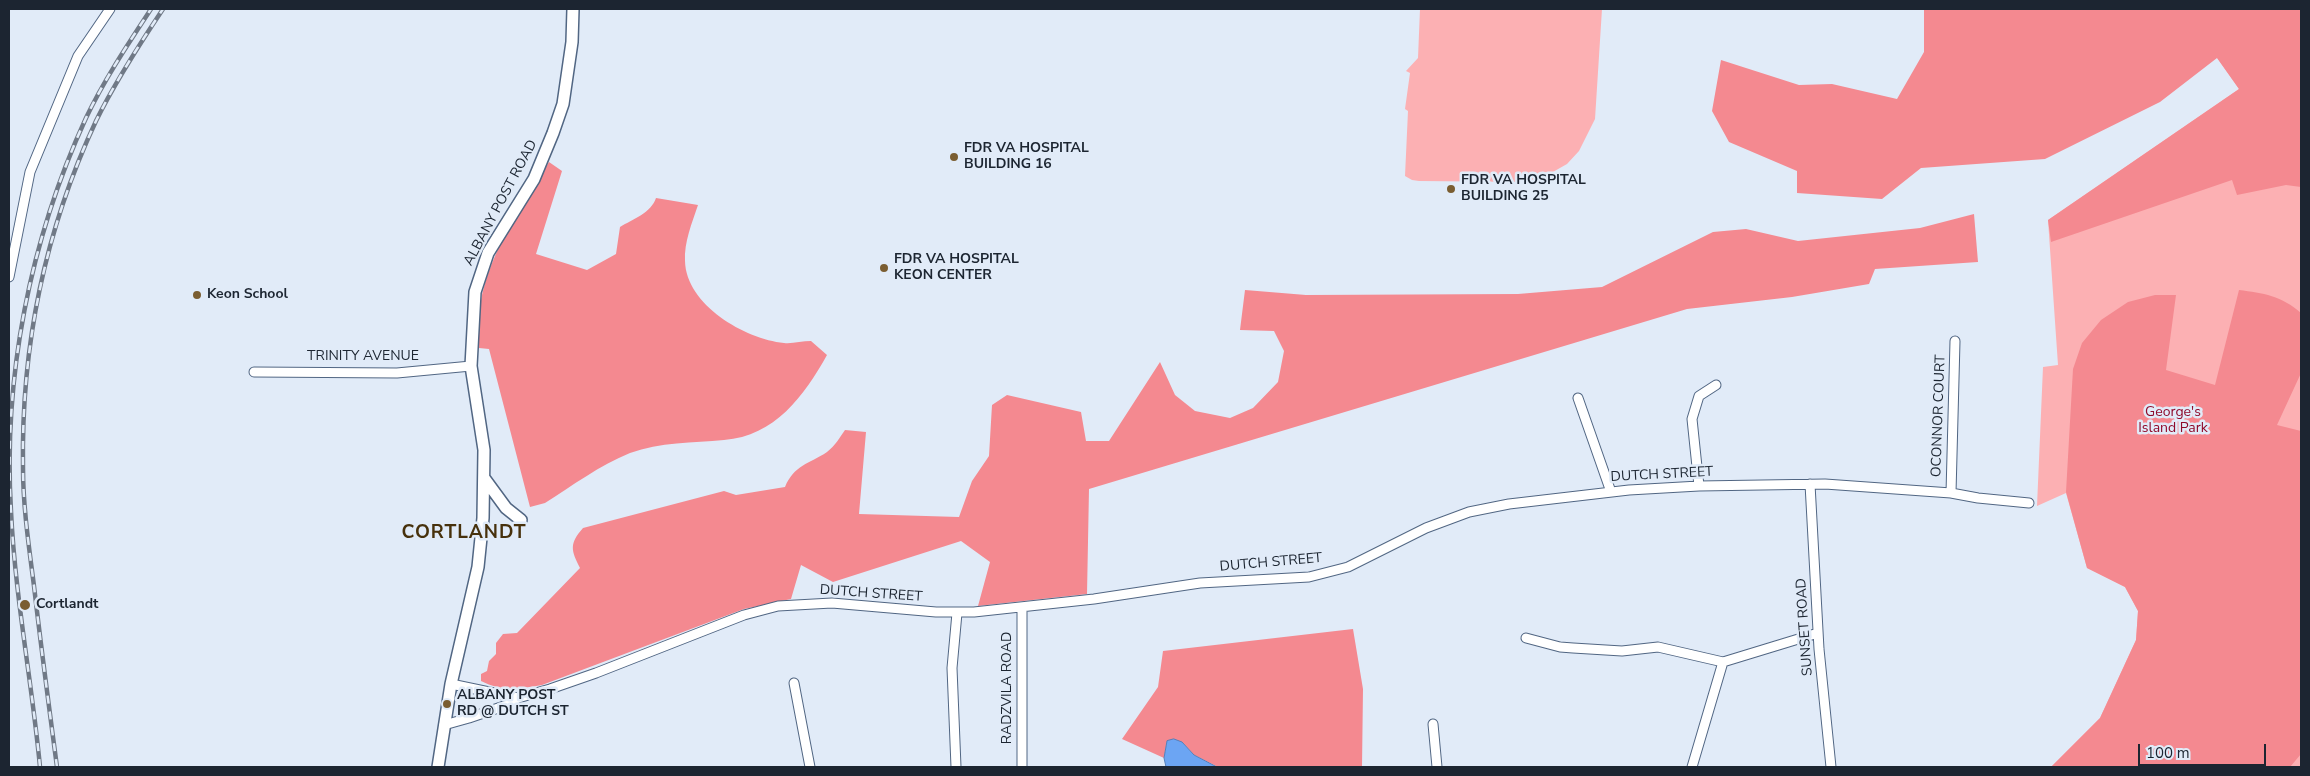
<!DOCTYPE html>
<html>
<head>
<meta charset="utf-8">
<style>
  body { margin:0 }
  #map { position:relative; width:2310px; height:776px; overflow:hidden; background:#e1ebf8; font-family:"Nunito Sans",sans-serif }
  canvas { display:block }
  .frame { position:absolute; inset:0; border:10px solid #1c2531; pointer-events:none }
  .scale { position:absolute; left:2138px; top:744px; width:128px; height:22px; box-sizing:border-box; border:2px solid #1c2531; border-top:0; padding-left:6px; font-size:15px; line-height:18px; white-space:nowrap; color:#1c2531; -webkit-text-stroke:4px #e1ebf8; paint-order:stroke }
</style>
</head>
<body>
<div id="map">
<canvas width="2310" height="776"></canvas>
<div class="frame"></div>
<div class="scale">100 m</div>
</div>
<script>
const c = document.querySelector('canvas').getContext('2d');
c.lineJoin = 'round';
function paint(path, color) { c.fillStyle = color; c.fill(path, 'evenodd'); }
function strokePath(path, color, width, dash) { c.strokeStyle = color; c.lineWidth = width; c.lineCap = dash ? 'butt' : 'round'; c.setLineDash(dash || []); c.stroke(path); }
function drawText(font, color, halo, rows, align = 'center') {
  c.font = font + ' "Nunito Sans",sans-serif'; c.lineWidth = 5; c.setLineDash([]); c.textBaseline = 'middle'; c.strokeStyle = halo; c.fillStyle = color; for (const [text, x, y, turn = 0] of rows) {
    c.save(); c.translate(x, y); c.rotate((+turn || 0) * Math.PI / 180); c.textAlign = isNaN(turn) ? turn : align; if (halo) c.strokeText(text, 0, 0); c.fillText(text, 0, 0); c.restore();
  }
}
const green = new Path2D(`
  M1420,9h182l-7,110 -16,32 -12,13 -23,13 -17,5 -108,-1 -7,-1 -7,-4 3,-65 -3,-2 5,-36 -4,-2 12,-13z
  M2183,9h118v758h-250l49,-49 36,-78 2,-29 -13,-24 -38,-19 -21,-75 -29,13 6,-139 15,-2 -10,-145 191,-131z`);
const forest = new Path2D(`
  M1924,9h377v178l-15,-2 -49,10 -5,-15 -181,62 -3,-22 191,-131 -22,-31 -57,44 -115,57 -124,9 -39,31 -85,-6v-22l-68,-29 -17,-31 9,-51 78,25 33,-1 65,15 27,-47z
  M549,162l13,9 -26,83 51,16 29,-16 4,-27c13,-8 31,-14 36,-29l42,7c-6,18 -14,37 -13,56 1,44 60,78 99,82 8,1 18,-2 27,-2l16,14c-23,41 -52,81 -103,85 -31,3 -64,2 -94,13 -30,12 -58,33 -85,50l-15,4 -41,-158 -10,-1c0,-11 -1,-23 0,-34 6,-57 41,-104 70,-152z
  M1974,214l4,48 -103,7 -6,15 -77,13 -105,12 -598,180 -2,105 -109,12 12,-44 -29,-21 -128,41 -32,-17 -10,34 -47,10 -202,76c-20,4 -42,6 -61,-4v-7l6,-3 2,-10 7,-7v-11l7,-9 14,-1 63,-65c-9,-18 -11,-24 3,-40l141,-37 12,4 49,-8c9,-22 24,-23 42,-35 8,-6 13,-15 18,-22l21,2 -7,82 100,3 13,-36 17,-25 3,-51 15,-10 74,17 5,29h23l51,-79 15,33 20,16 35,7 23,-10 25,-26 6,-31 -10,-20 -34,-1 5,-40 61,5 212,-1 84,-7 111,-55 33,-3 52,12 122,-13z
  M2239,290c24,3 43,6 62,23v60l-24,52 24,6v323l-11,13h-239l49,-49 36,-78 2,-29 -13,-24 -38,-19 -21,-76 7,-123 9,-26 19,-23 27,-18 27,-7h21l-10,75 49,15z
  M1353,629l10,60 -1,78h-144l-24,-12 -12,-13h-15l-3,16 -42,-19 36,-52 5,-36z`);
const water = new Path2D(`
  M1174,739l8,3 12,13 23,12h-51l-2,-9 3,-17z`);
const minor = new Path2D(`
  M9,277l21,-105 48,-116 32,-47
  M254,372l143,1 74,-7
  M1578,398l33,94
  M1810,484l9,165 12,118
  M1699,486l-7,-67 7,-23 17,-11
  M1951,493l4,-152
  M1022,608v159
  M1526,638l34,9 13,1 49,3 36,-4 65,15 95,-29
  M794,683l16,84
  M451,684l67,14
  M1433,724l4,43
  M444,725l25,-7 38,-13 11,-7 32,-9 46,-16 148,-58 34,-9 54,-3 104,9h38l120,-13 106,-16 109,-6 39,-10 78,-39 43,-16 40,-8 120,-14 70,-4 126,-2 126,9 27,5 51,5
  M956,767l-4,-99 5,-55
  M1692,767l31,-105`);
const major = new Path2D(`
  M484,478l22,30 15,12
  M438,767l13,-83 27,-117 5,-49 1,-68 -13,-84 4,-74 13,-39 46,-74 19,-46 10,-29 9,-62 1,-33`);
const rail = new Path2D(`
  M40,767c-8,-85 -25,-170 -29,-256 -8,-134 19,-271 75,-393 18,-38 42,-74 65,-109
  M57,767c-8,-60 -16,-120 -23,-181 -5,-39 -11,-79 -11,-118 -2,-120 22,-238 73,-347 19,-39 43,-76 67,-112`);
const markers = [
  [954,157,5,"#7a5d31"],
  [1451,189,5,"#7a5d31"],
  [884,268,5,"#7a5d31"],
  [197,295,5,"#7a5d31"],
  [25,605,6,"#7a5d31"],
  [447,704,5,"#7a5d31"]
];
const poiNames = [
  ["FDR VA HOSPITAL",964,149],
  ["BUILDING 16",964,165],
  ["FDR VA HOSPITAL",1461,181],
  ["BUILDING 25",1461,197],
  ["FDR VA HOSPITAL",894,260],
  ["KEON CENTER",894,276],
  ["Keon School",207,295],
  ["Cortlandt",36,605],
  ["ALBANY POST",457,696],
  ["RD @ DUTCH ST",457,712]
];
const streetNames = [
  ["ALBANY POST ROAD",501,203,-62],
  ["TRINITY AVENUE",363,357],
  ["OCONNOR COURT",1939,416,-88],
  ["DUTCH STREET",1662,475,-3],
  ["DUTCH STREET",1271,563,-5],
  ["DUTCH STREET",871,594,4],
  ["SUNSET ROAD",1805,627,-94],
  ["RADZVILA ROAD",1008,688,-90]
];
const parkNames = [
  ["George's",2173,413],
  ["Island Park",2173,429]
];
const districtNames = [
  ["CORTLANDT",464,533]
];
paint(green, '#fcb0b3');
paint(forest, '#f48990');
paint(water, '#6ca5f3');
strokePath(water, '#547fb9', 1);
strokePath(minor, '#516683', 11);
strokePath(major, '#516683', 14);
strokePath(minor, '#fff', 9);
strokePath(major, '#fff', 11);
strokePath(rail, '#707986', 4.5);
strokePath(rail, '#e1ebf8', 2.5, [8]);
for (const [x, y, r, color] of markers) { const dot = new Path2D(); dot.arc(x, y, r, 0, 2 * Math.PI); c.fillStyle = color; c.fill(dot); strokePath(dot, '#e1ebf8', 2); }
drawText('bold 14px', '#1c2531', '#e1ebf8', poiNames, 'left');
drawText('14px', '#1c2531', '#e1ebf8', streetNames);
drawText('14px', '#8f0b2c', '#e1ebf8', parkNames);
c.letterSpacing = '1px';
drawText('bold 19px', '#47310c', '#e1ebf8', districtNames);
c.letterSpacing = '0px';
</script>
</body>
</html>
